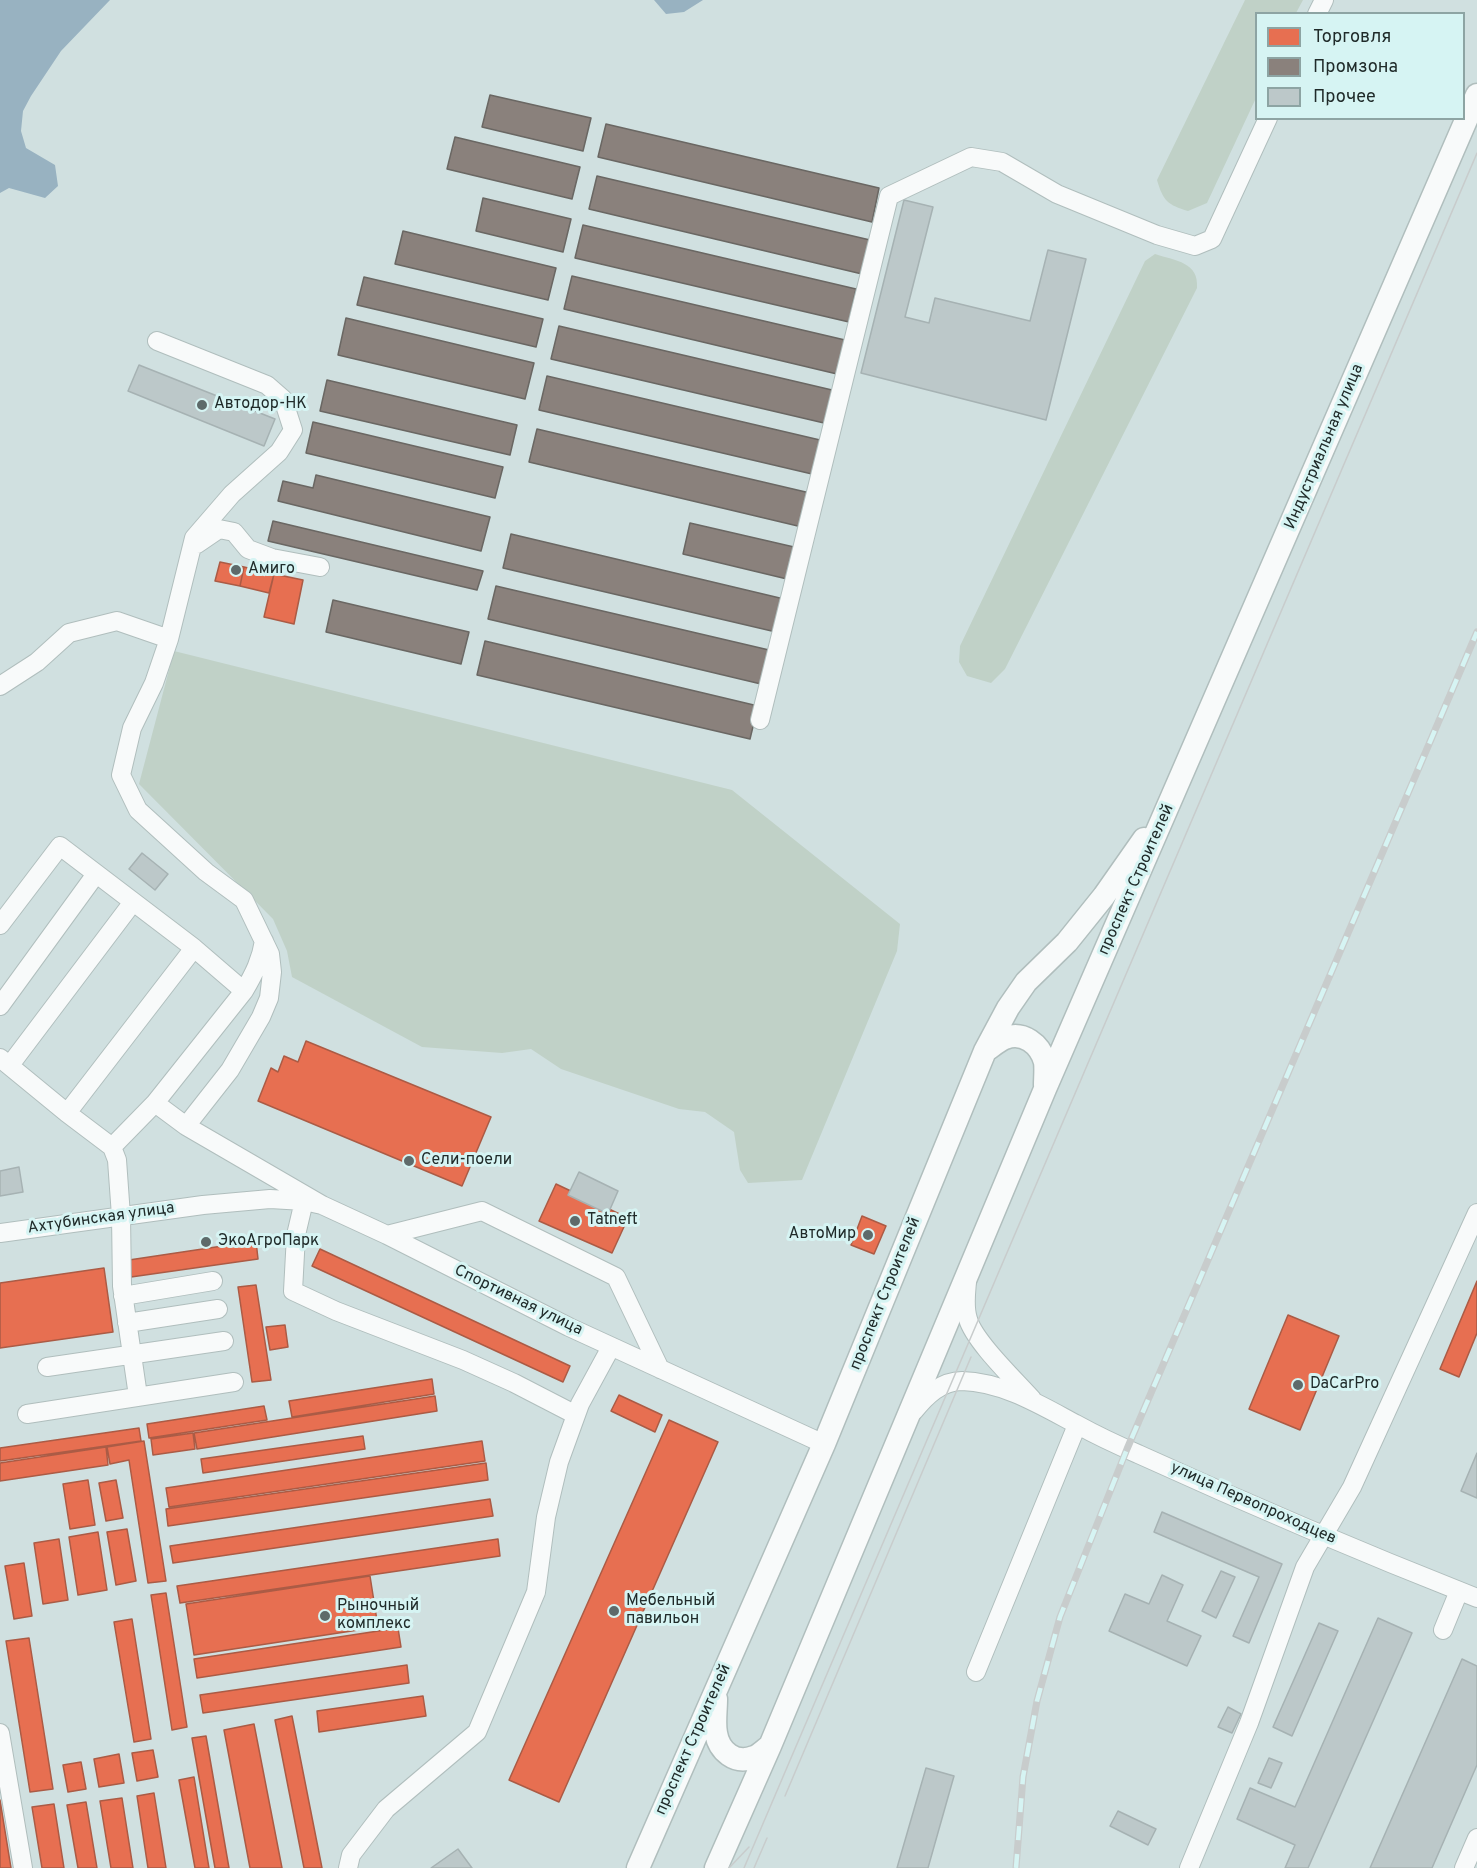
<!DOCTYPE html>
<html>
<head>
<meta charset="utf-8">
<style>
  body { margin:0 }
  #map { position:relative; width:1477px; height:1868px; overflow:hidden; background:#d0e0e0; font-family:Overpass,sans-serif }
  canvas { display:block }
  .legend { position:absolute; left:1255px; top:12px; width:210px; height:108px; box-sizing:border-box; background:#d6f4f3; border:2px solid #8da4a3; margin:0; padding:8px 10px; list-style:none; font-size:18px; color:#202b2a }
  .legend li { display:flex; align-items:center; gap:12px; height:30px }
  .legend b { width:30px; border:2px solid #8da4a3 }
</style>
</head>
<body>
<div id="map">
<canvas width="1477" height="1868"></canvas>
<ul class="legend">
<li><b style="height:16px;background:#e76f51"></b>Торговля</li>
<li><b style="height:16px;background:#8a817c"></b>Промзона</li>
<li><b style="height:16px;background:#bcc8c9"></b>Прочее</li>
</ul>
</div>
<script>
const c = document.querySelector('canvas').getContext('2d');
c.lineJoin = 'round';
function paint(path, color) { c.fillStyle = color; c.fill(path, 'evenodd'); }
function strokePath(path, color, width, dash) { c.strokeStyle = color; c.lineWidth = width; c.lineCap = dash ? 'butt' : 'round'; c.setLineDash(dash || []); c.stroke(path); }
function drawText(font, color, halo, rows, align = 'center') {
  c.font = font + ' Overpass,sans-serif'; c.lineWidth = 6; c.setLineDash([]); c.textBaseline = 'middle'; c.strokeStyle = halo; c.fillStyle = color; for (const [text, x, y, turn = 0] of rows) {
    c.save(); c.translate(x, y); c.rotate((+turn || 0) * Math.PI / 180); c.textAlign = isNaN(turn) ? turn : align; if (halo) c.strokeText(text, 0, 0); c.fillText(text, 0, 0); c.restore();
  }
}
const green = new Path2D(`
  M1245,0h58l-7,13 -40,1v84l-49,105 -19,8c-20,-6 -25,-10 -31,-31z
  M1155,254c21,7 44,8 42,34l-192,381 -14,14 -24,-7 -8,-14 1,-16 185,-385z
  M174,651l558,139 168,134 -3,27 -95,229 -54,3 -8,-13 -6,-38 -29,-20 -26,-3 -118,-40 -30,-20 -29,4 -80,-6 -130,-70 -5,-26 -14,-32 -134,-135z`);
const water = new Path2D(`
  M0,0h110l-49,51 -30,45 -8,15 -2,20 5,17 29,17 3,21 -13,12 -36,-10 -9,5z
  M654,0h49l-19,12 -18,2z`);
const shops = new Path2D(`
  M220,562l24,5 -4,19 -25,-5z
  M244,567l30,7 -5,19 -29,-7z
  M274,574l29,6 -9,44 -30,-7z
  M306,1041l185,76 -29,69 -204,-85 13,-33 7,4 6,-16 14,6z
  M556,1184l72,34 -16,35 -73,-32z
  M862,1216l24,10 -12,28 -23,-9z
  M256,1241l2,18 -127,18 -2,-17z
  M320,1249l250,117 -7,16 -251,-116z
  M104,1268l9,64 -113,16v-65z
  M1477,1281v52l-18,44 -19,-8z
  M256,1285l15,95 -19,2 -14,-95z
  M1288,1315l51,21 -39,94 -51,-21z
  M285,1325l3,22 -18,3 -4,-23z
  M432,1379l2,15 -142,23 -3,-16z
  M619,1395l43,20 -7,17 -44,-21z
  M435,1396l2,15 -240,38 -3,-16z
  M264,1406l3,14 -118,18 -2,-14z
  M669,1420l49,22 -159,360 -50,-22z
  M139,1428l2,13 -141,20v-13z
  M193,1433l2,16 -42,6 -2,-16z
  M363,1436l2,13 -162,24 -2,-14z
  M144,1441l22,140 -18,2 -19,-123 -19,4 -3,-17z
  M482,1441l3,20 -316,46 -3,-19z
  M106,1447l2,18 -108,16v-18z
  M486,1463l2,17 -320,46 -2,-17z
  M88,1480l7,45 -25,4 -7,-45z
  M116,1480l7,38 -17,3 -7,-38z
  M490,1499l3,17 -320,47 -3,-17z
  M127,1529l9,52 -20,4 -9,-53z
  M98,1532l9,58 -29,5 -9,-58z
  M59,1539l9,61 -25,4 -9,-61z
  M498,1539l2,17 -320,47 -3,-17z
  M24,1563l8,53 -18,3 -9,-53z
  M370,1576l8,51 -184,28 -8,-51z
  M166,1593l21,134 -15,3 -21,-135z
  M132,1619l19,120 -17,3 -20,-120z
  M398,1628l3,19 -204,31 -3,-19z
  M29,1638l24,151 -23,3 -24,-151z
  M407,1665l2,18 -206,30 -3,-18z
  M423,1696l3,20 -107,16 -2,-21z
  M292,1716l30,152h-18l-29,-148z
  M254,1724l28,144h-32l-26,-138z
  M206,1736l23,132h-14l-23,-130z
  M153,1750l5,27 -21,4 -5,-28z
  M119,1754l5,29 -25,4 -5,-28z
  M81,1762l5,27 -18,3 -5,-27z
  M194,1777l15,91h-14l-16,-88z
  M154,1793l12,75h-18l-11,-72z
  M122,1798l11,70h-22l-11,-67z
  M0,1800l11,68h-11z
  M86,1802l11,66h-19l-11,-63z
  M54,1804l10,64h-22l-10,-61z`);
const industry = new Path2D(`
  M490,95l101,23 -8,33 -101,-24z
  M606,124l273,64 -7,34 -274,-65z
  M455,137l125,30 -8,32 -125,-30z
  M597,176l273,64 -8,34 -273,-65z
  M483,198l88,21 -8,33 -87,-21z
  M583,225l273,64 -7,33 -274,-64z
  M403,231l153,37 -8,32 -153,-36z
  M572,276l273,64 -8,34 -273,-65z
  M364,277l179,42 -7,28 -179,-42z
  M346,318l188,45 -9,36 -187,-44z
  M559,326l273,64 -8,33 -273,-64z
  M547,376l273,64 -8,34 -273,-64z
  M327,380l190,45 -7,30 -190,-44z
  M313,422l190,45 -8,31 -189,-45z
  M537,429l273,64 -8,34 -273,-65z
  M316,475l174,42 -9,34 -203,-50 5,-20 30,7z
  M273,521l210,50 -6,19 -209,-49z
  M690,523l104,24 -7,32 -104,-25z
  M511,534l273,65 -8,33 -273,-64z
  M496,586l273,64 -8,34 -273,-65z
  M333,600l136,32 -8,32 -135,-32z
  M485,641l273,65 -8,33 -273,-64z`);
const building = new Path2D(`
  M904,200l29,7 -28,110 24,6 6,-25 95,23 18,-71 38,9 -40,161 -185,-47z
  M139,365l136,54 -11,27 -136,-55z
  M142,853l26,21 -13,16 -26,-21z
  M19,1167l4,25 -23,4v-25z
  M579,1172l39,19 -10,23 -40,-19z
  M1477,1453v45l-16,-7z
  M1162,1512l120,52 -33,79 -16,-7 26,-59 -105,-45z
  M1221,1571l14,6 -19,41 -14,-7z
  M1162,1575l21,10 -16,36 34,15 -14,30 -78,-35 16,-37 24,10z
  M1378,1618l34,15 -104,235h-23l10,-23 -58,-26 13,-31 45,19z
  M1319,1623l19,8 -46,105 -19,-9z
  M1462,1659l15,7v99l-45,103h-62z
  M1228,1707l13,7 -9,19 -14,-6z
  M1269,1758l13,5 -11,25 -13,-5z
  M926,1768l28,8 -26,92h-31z
  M1118,1811l38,18 -8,16 -38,-19z
  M458,1849l14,19h-41z`);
const minor = new Path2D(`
  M1317,14l7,-14
  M157,341l110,44 16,14 10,31 -14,22 -47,42 -38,44 -25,101 -15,44 -22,45 -11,47 17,35 68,62 38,28 26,54 2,18 -3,26 -8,19 -31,53 -44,56 136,79
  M197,544l22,-15 15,3 14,17 24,9 48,9
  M0,686l37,-24 32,-29 48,-12 52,18
  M760,720l129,-524 82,-39 31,5 55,32 100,41 38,11 17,-7 56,-121
  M0,925l60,-79 134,102 50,43
  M0,1006l96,-132
  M0,1058l67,55 45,34 5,13 4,56 1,70 16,110
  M10,1065l123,-163
  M155,1103l31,23
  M67,1113l127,-165
  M112,1147l43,-44 89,-112c10,-17 17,-31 20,-50
  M304,1201l-8,34 -3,56 43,20 127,49 51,23 62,32
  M0,1233l203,-28 67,-6 34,2 18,4 65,30 182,92 255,117
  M387,1235l95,-24 134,66 44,92
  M967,1282c-1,12 -3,25 1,37 6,22 48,62 64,80
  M123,1296l90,-15
  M127,1323l91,-14
  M47,1367l177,-26
  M914,1411c12,-15 27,-30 48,-30 41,1 80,25 114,43 20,11 41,21 62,30 112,51 225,99 339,144
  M27,1414l207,-32
  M1443,1630l16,-39
  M976,1672l101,-247
  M0,1733l23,135
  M348,1868l3,-13 35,-46 91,-77 59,-140 10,-75 13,-55 21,-58 31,-57
  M1189,1868l60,-145 56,-156 47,-80 125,-274
  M1464,1868l13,-30`);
const major = new Path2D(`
  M985,1051c6,-4 13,-10 20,-13 18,-7 35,6 40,24 1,7 0,16 0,23
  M716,1699c0,11 -2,24 0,34 3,18 19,32 38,24 6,-2 11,-8 16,-11
  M638,1868l186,-424 161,-393 23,-43 18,-26 41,-40 37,-46 40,-57
  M716,1868l54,-122 275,-657 432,-994`);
const tram = new Path2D(`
  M785,1796l186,-439
  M729,1868l20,-21
  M744,1868l733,-1715
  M754,1868l13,-30`);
const rail = new Path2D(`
  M1016,1868l7,-91 14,-76 23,-84 67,-168 350,-817`);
const markers = [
  [202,405,6,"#5e6a6a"],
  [236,570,6,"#5e6a6a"],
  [409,1161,6,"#5e6a6a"],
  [575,1221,6,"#5e6a6a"],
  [868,1235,6,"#5e6a6a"],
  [206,1242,6,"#5e6a6a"],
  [1298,1385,6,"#5e6a6a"],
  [614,1611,6,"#5e6a6a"],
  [325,1616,6,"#5e6a6a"]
];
const poiNames = [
  ["Автодор-НК",214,405],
  ["Амиго",248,570],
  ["Сели-поели",421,1161],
  ["Tatneft",587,1221],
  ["АвтоМир",856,1235,"right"],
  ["ЭкоАгроПарк",218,1242],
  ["DaCarPro",1310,1385],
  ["Мебельный",626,1602],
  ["павильон",626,1620],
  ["Рыночный",337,1607],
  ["комплекс",337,1625]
];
const streetNames = [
  ["Индустриальная улица",1325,447,-67],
  ["проспект Строителей",1137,880,-66],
  ["Ахтубинская улица",101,1219,-8],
  ["проспект Строителей",886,1294,-68],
  ["Спортивная улица",518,1301,26],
  ["улица Первопроходцев",1253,1504,24],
  ["проспект Строителей",694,1740,-66]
];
paint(green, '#c0d1c7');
paint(water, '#98b2c1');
paint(shops, '#e76f51');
strokePath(shops, '#ab5b45', 1.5);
paint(industry, '#8a817c');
strokePath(industry, '#6a6763', 1.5);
paint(building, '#bcc8c9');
strokePath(building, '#a6b2b3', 1.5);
strokePath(minor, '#b0bebd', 20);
strokePath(major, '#b0bebd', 25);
strokePath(minor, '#f8fafa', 18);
strokePath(major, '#f8fafa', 22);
strokePath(tram, '#c8cccc', 1.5);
strokePath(rail, '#c8cccc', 7);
strokePath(rail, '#d6f4f3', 4.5, [14]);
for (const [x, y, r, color] of markers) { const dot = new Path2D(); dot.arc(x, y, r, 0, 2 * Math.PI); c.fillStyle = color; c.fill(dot); strokePath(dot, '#d6f4f3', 2); }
drawText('16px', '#202b2a', '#d6f4f3', poiNames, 'left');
drawText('16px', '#202b2a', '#d6f4f3', streetNames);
</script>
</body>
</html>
